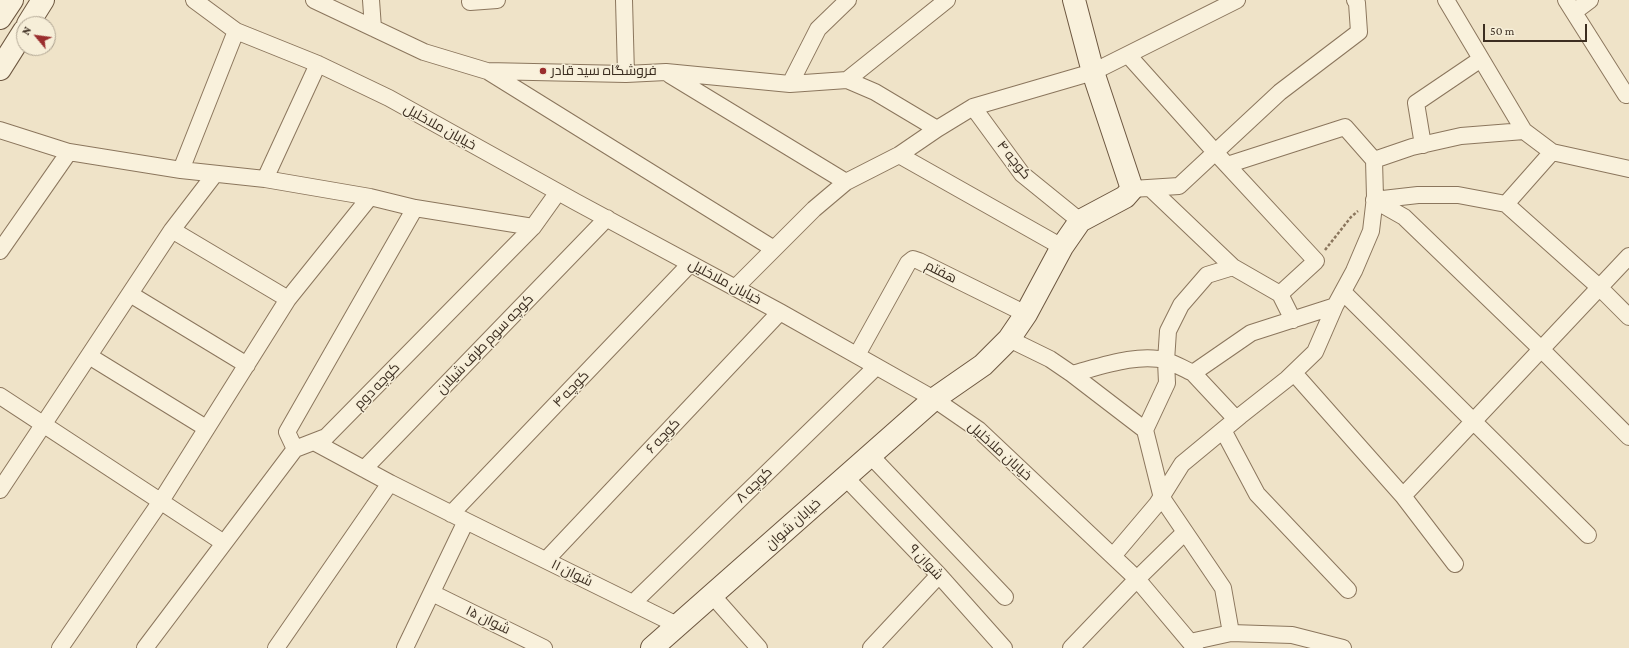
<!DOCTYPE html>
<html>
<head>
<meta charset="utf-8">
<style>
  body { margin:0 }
  #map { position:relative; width:1629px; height:648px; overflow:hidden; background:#efe3c8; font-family:"Crimson Pro",serif }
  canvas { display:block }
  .north { position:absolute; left:16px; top:16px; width:40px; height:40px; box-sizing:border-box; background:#f6eed8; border:1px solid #aca18f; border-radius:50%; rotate:299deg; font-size:11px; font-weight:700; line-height:16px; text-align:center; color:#3c2e21 }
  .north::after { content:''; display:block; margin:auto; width:14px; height:18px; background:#9a2d2d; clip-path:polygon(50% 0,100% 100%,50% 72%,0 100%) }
  .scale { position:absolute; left:1483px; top:24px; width:104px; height:18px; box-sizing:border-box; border:2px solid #3c2e21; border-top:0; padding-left:5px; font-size:12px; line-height:14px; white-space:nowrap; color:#3c2e21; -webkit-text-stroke:3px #f6eed8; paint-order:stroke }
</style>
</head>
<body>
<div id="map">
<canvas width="1629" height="648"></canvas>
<div class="north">N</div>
<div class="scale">50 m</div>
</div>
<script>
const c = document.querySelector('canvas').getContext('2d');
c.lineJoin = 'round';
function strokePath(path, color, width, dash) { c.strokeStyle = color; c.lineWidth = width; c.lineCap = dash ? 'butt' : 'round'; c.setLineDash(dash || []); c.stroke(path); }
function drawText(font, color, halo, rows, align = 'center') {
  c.font = font + ' "Crimson Pro",Cairo,serif'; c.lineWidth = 3; c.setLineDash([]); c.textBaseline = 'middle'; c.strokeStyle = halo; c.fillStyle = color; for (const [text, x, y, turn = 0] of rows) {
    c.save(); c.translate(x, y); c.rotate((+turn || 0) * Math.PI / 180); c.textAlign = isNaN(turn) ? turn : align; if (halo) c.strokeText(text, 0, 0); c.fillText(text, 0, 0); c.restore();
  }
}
const path = new Path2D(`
  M1325,250l26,-33 7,-6`);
const street = new Path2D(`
  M194,0l42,31 82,33 71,34 187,104 204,110 154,87 45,31 158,149 58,69
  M314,0l110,52 63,19 139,3 40,-2 124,12 57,-4 28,12 62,37 36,-22 120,-35 144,-72
  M371,0l2,28
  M624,0l2,74
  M1446,0l78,131 28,21 77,17
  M1566,0l60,95
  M470,2l27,-2
  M1574,12l16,-12
  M1128,55l87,97 101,109 -36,33
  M489,72l285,177
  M670,75l176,107
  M847,80l100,-80
  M790,84l28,-55 30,-29
  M973,107l49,67 58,47
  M0,130l69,22 112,18 84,9 105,18 45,11 118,19 25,-35
  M1423,145l-7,-42 65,-44
  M899,155l163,92
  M1227,165l118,-38 29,33
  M181,170l55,-139
  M265,179l53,-115
  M1150,188l83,79 47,27 13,26
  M1132,189l47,-3 101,-94 79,-60 -2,-29 -2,-3
  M1374,200l30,17 137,132 88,88
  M1374,200l44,-5h40l48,9 93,83 30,30
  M1506,204l46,-52
  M172,230l116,69
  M0,251l69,-99
  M735,288l79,-79 32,-27 53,-27 38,-26
  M1343,292l245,243
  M130,294l117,71
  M1009,339l41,20 22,15c27,-7 68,-22 95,-13 9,3 17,8 26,12l58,-40 84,-27
  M857,355l51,-92 5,-4 6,2 107,53
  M89,356l117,72
  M1193,373l43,46
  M1294,373l109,123 52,68
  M1072,374l73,56 17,68 61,90 8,45
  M0,396l224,147
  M1145,430l22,-47 -1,-22 2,-30 13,-26 26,-30 26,-8
  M1223,430l34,64 91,96
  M295,449l-8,-17 128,-224
  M870,455l135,142
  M364,469l243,-251
  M845,477l94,98 65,73
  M390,483l76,38 -61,127
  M0,490l172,-260 43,-56
  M1403,496l226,-240
  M451,514l239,-250
  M466,521l211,104
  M1113,556l44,-52 25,-40 58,-48 47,-37 28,-27 20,-46 19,-35 17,-40 4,-34 -1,-37 38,-13 49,-11 63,-5
  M546,560l234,-248
  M432,593l112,55
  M712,595l47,53
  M633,603l243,-236
  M1190,642l41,-9 61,2 51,13
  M60,648l101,-147 127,-202 82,-102
  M145,648l150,-199 31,-12 207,-210
  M276,648l114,-165 -76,-41
  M871,648l68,-73
  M1071,648l66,-69 48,-47`);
const secondary = new Path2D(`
  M0,18l12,-18
  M28,24l15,-24
  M0,69l24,-38
  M652,648l282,-249 49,-34 26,-26 17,-25 36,-67 18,-26 45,-24 7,-8 -39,-117 -19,-72`);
const markers = [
  [543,71,4,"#9a2d2d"]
];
const poiNames = [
  ["فروشگاه سید قادر",551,71]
];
const streetNames = [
  ["خیابان ملاخلیل",440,127,29],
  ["کوچه ۴",1014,160,51],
  ["هفتم",941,272,27],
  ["خیابان ملاخلیل",725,282,28],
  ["کوچه سوم طرف شیلان",485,344,-46],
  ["کوچه دوم",377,386,-46],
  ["کوچه ۴",571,389,-46],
  ["کوچه ۶",663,436,-47],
  ["خیابان ملاخلیل",1000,451,42],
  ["کوچه ۸",754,485,-44],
  ["خیابان شوان",793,524,-42],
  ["شوان ۹",926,562,47],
  ["شوان ۱۱",572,573,26],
  ["شوان ۱۵",488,620,26]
];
strokePath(street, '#8b765d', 18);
strokePath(secondary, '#6d5740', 24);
strokePath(path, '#8b765d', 2.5, [3, 2]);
strokePath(street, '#f9f1dc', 16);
strokePath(secondary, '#f9f1dc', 22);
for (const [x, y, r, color] of markers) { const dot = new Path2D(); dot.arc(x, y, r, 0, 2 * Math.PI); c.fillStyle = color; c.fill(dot); strokePath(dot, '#f6eed8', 1.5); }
drawText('14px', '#3c2e21', '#f6eed8', poiNames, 'left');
drawText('14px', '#3c2e21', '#f6eed8', streetNames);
</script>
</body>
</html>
